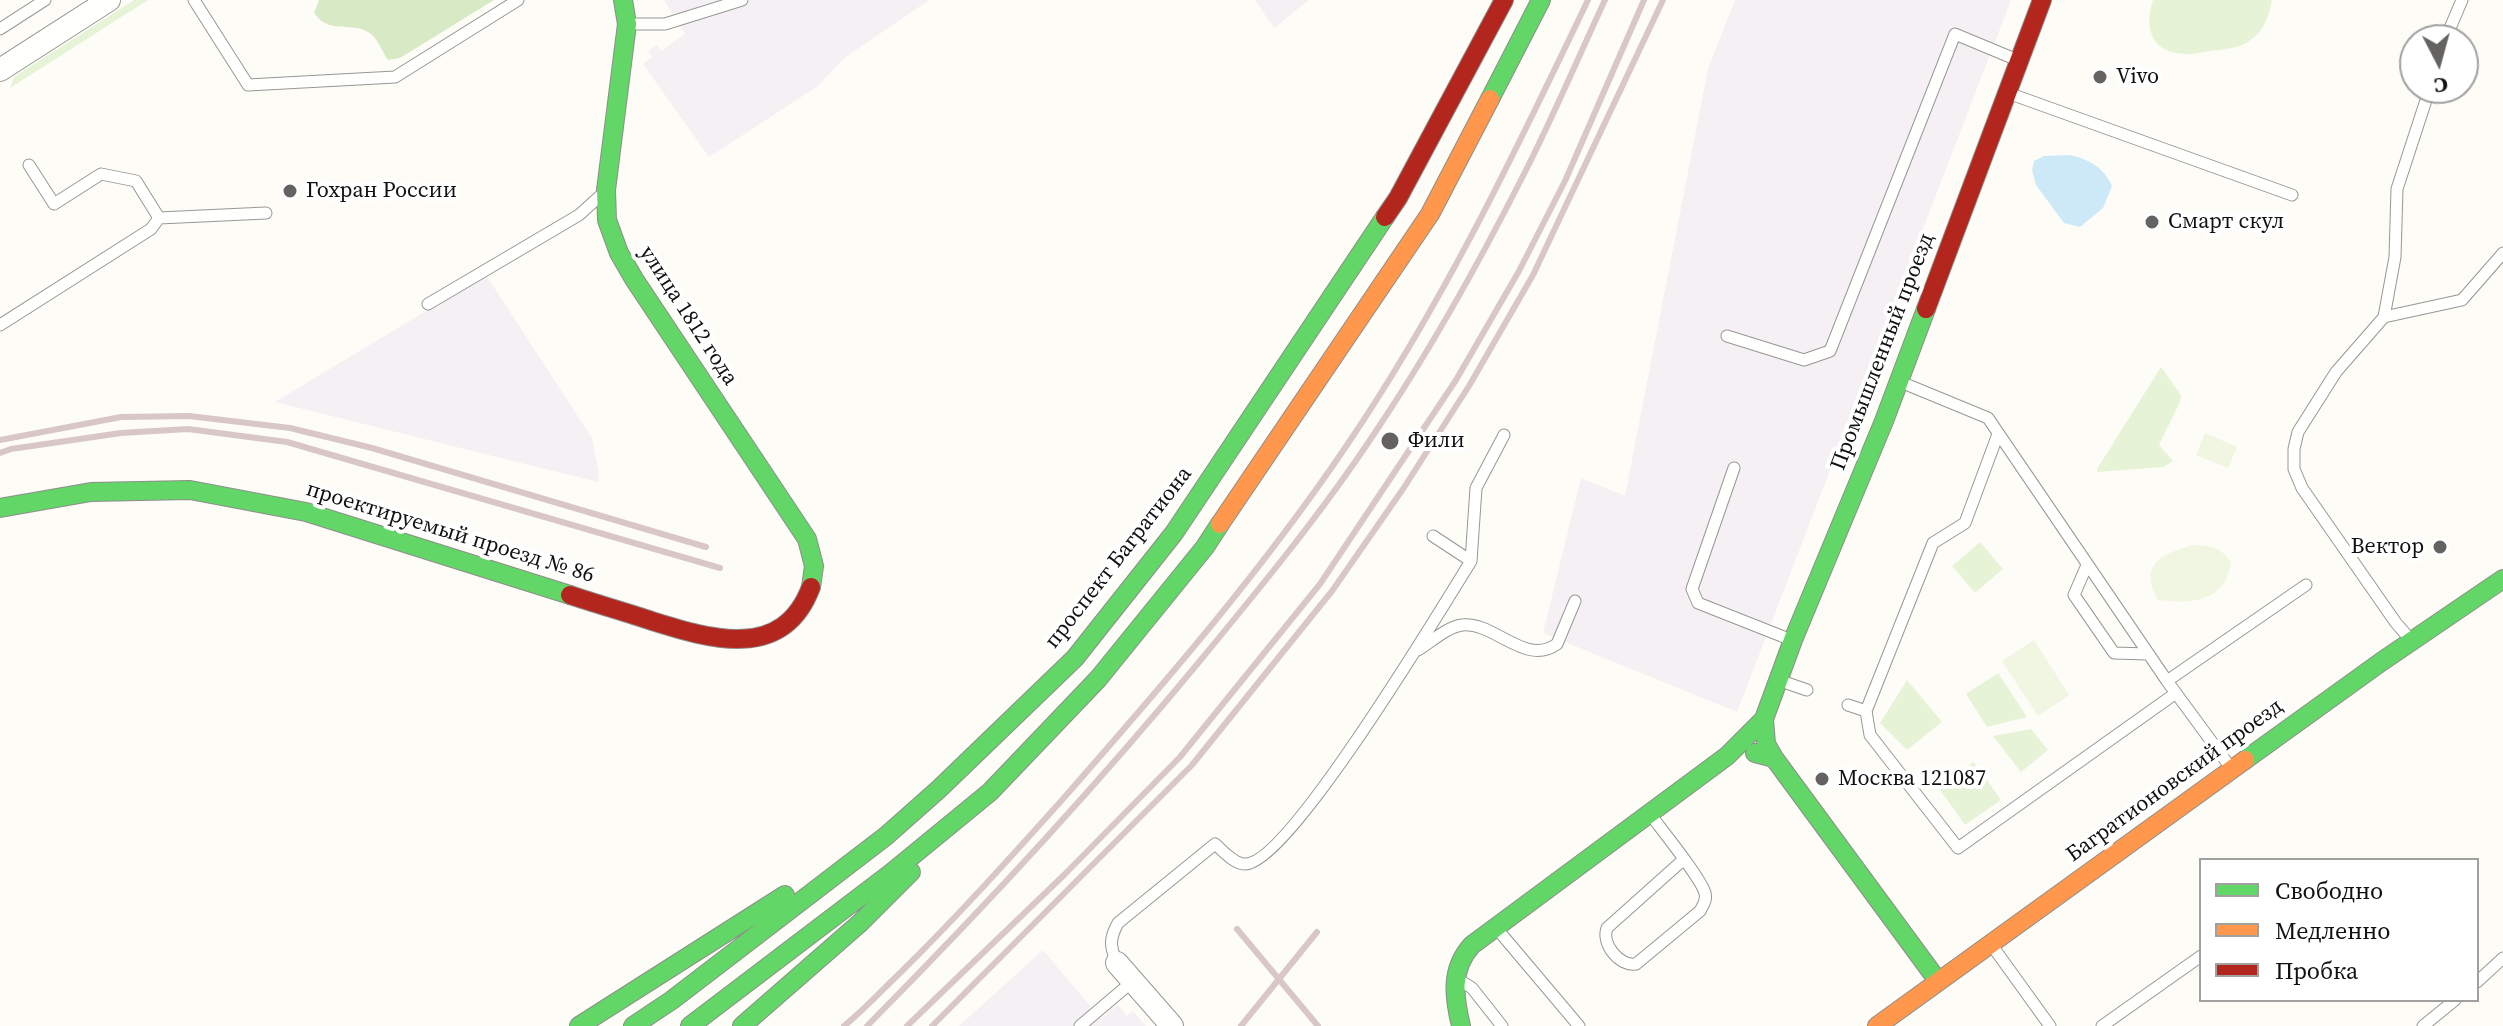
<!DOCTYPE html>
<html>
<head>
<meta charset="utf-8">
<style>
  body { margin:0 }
  #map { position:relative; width:2503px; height:1026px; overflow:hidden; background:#fdfcf7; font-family:"Source Serif 4",serif }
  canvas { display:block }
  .legend { position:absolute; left:2199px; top:858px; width:280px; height:144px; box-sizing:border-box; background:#fff; border:2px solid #a0a0a0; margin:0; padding:10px 14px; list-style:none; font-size:24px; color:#111 }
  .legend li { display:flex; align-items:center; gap:16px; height:40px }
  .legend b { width:40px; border:2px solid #a0a0a0 }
  .north { position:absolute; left:2399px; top:24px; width:80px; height:80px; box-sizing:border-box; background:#fff; border:2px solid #a0a0a0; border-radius:50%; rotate:174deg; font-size:22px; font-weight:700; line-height:32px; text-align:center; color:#111 }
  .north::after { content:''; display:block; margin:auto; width:28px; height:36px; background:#646362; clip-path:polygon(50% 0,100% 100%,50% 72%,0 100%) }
</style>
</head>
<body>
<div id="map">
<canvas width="2503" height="1026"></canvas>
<ul class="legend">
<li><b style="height:10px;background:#63d668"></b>Свободно</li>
<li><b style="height:10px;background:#ff974d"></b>Медленно</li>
<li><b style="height:10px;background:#b3261e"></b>Пробка</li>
</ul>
<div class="north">С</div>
</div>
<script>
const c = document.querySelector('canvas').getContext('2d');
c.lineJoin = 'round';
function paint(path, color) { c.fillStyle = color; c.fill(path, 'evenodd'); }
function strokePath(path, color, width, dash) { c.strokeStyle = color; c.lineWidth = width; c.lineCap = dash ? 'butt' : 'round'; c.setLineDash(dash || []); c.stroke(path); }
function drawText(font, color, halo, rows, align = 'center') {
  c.font = font + ' "Source Serif 4",serif'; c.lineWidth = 8; c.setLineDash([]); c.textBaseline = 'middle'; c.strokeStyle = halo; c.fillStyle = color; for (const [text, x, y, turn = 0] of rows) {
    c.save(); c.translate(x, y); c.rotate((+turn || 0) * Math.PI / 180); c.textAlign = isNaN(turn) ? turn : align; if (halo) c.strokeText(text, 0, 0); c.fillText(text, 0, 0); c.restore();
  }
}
const industrial = new Path2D(`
  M664,0h265l-86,59 -25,27 -109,71 -66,-93 9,-7 -4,-6 9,-6 4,6 24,-17z
  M1255,0h54l-35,28z
  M1735,0h276l-274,712 -194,-79 38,-155 44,18 83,-427z
  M486,275l106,163 7,35 -1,9 -323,-80z
  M1043,950l58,69 17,-14 9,11 6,-5 13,15h-187z`);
const green = new Path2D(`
  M134,0h14l-138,88 4,-11z
  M2153,0h119c-3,15 -7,29 -20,39 -12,10 -27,10 -42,12 -8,1 -17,4 -25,3 -34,-1 -41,-26 -32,-54z
  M2161,367l20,28 -1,7 -21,43 14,16 -9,6 -67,5v-3z
  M1980,542l23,27 -28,24 -23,-27z
  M1998,673l29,44 -40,10 -21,-33z
  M1907,680l35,42 -35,28 -27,-27z
  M2031,729l17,21 -27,22 -28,-36z
  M1974,762l27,38 -36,25 -27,-38z`);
const forest = new Path2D(`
  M319,0h175l-94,58 -12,2c-6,-8 -9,-19 -17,-26 -18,-14 -41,2 -57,-21z`);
const pitch = new Path2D(`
  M2205,433l32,14 -9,21 -32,-13z
  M2195,545c17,1 26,3 36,17 -5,40 -39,42 -73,38 -20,-36 4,-47 37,-55z
  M2034,640l35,55 -31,21 -36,-55z`);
const water = new Path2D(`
  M2070,155c20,5 33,12 42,31l-9,22 -23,19 -16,-4 -28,-38 -4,-15 2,-9 10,-5z`);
const lane = new Path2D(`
  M194,0l54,85 147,-8 123,-77
  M628,24h37l77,-24
  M0,29l45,-29
  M2445,40l17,-40
  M2008,93l284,102
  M29,165l25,39 47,-30 35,7 23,37 107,-5
  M428,304l151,-89 21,-19
  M2384,317l78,-17 41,-47
  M0,325l151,-96 8,-11
  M1727,336l77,24 26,-9 125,-317 60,25
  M1903,383l85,35 179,263 64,87
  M1998,434l-33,89 -32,20 -67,168 4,24 88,113 218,-155
  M1734,468l-42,121 6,14 91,36
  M1471,561l5,-73 28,-53
  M2087,565l-13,30 40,58 34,1
  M2411,640l-15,-17 -94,-135 -8,-19v-20l4,-17 38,-60 48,-55 11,-60 2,-68 33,-101
  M1418,650c13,-8 29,-23 44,-25 32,-4 63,42 95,19l18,-43
  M1781,681l26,9
  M2167,681l139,-96
  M1848,705l18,6
  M1650,814c11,15 51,64 55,79 2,7 -2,12 -5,18l-64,53c-16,3 -35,-20 -29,-36l76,-68
  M1498,930l81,96
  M1993,947l57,79
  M1117,963c-7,-16 -8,-24 1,-40l97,-79c7,6 19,20 30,20 43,1 198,-258 226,-303l-38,-25
  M1459,980l13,8 30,38
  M2477,982l26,-24
  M1080,1026l53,-45
  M2102,1026l99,-70
  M2423,1026l32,-26`);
const street = new Path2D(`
  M0,70l109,-70
  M1117,963l55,63`);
const fast = new Path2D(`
  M623,0l4,24 -21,166 1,30 12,33 15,26 173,260 7,27 -3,21
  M1490,99l51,-99
  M0,508l91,-16 99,-2 116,22 264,83
  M1755,753l19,5 164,223
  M1774,758l-8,-14 -2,-25 29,-79 91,-219 42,-112
  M2245,760l136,-98 122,-83
  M579,1026l206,-131
  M633,1026l39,-26 214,-164 53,-47 136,-131 99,-125 211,-316
  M690,1026l200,-152 100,-82 108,-113 107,-132 15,-23
  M742,1026l118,-103 51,-51
  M1461,1026c-7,-29 -11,-57 11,-81l255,-189 37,-37`);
const slow = new Path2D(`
  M1220,524l210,-310 60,-115
  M1877,1026l368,-266`);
const jam = new Path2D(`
  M1385,217l13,-19 106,-198
  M1926,309l116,-309
  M570,595c27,9 55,17 82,26 58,18 131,41 159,-34`);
const rail = new Path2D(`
  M0,440l121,-23 68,-1 101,12 82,20 334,99
  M0,453l11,-4 110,-16 67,-4 99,13 433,126
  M1237,929l81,97
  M844,1026c20,-16 37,-35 56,-53 56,-55 109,-114 162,-173 100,-114 200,-229 285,-355 95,-140 168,-292 241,-445
  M867,1026c116,-117 227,-237 332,-364 61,-74 122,-148 175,-228 56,-83 105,-171 150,-260 29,-57 54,-116 81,-174
  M907,1026l157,-151 116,-118 140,-173 136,-204 63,-109 46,-90 79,-181
  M932,1026l260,-261 140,-174 71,-102 66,-103 64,-111 130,-275
  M1241,1026l76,-94`);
const markers = [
  [2100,77,8,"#646362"],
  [290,191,8,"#646362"],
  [2152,222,8,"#646362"],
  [1390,441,10,"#646362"],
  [2440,547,8,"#646362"],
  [1822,779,8,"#646362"]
];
const poiNames = [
  ["Vivo",2116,77],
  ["Гохран России",306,191],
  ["Смарт скул",2168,222],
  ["Фили",1408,441],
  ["Вектор",2424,547,"right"],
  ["Москва 121087",1838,779]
];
const streetNames = [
  ["улица 1812 года",688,316,57],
  ["Промышленный проезд",1883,352,-69],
  ["проектируемый проезд № 86",450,533,17],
  ["проспект Багратиона",1119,558,-52],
  ["Багратионовский проезд",2175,781,-36]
];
paint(industrial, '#f5f0f3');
paint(green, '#e7f3d7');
paint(forest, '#d8eac5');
paint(pitch, '#f0f6e1');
paint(water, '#cde8f7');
strokePath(lane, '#979795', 13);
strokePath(street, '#979795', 24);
strokePath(fast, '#8e8d8b', 20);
strokePath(slow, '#8e8d8b', 20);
strokePath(jam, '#8e8d8b', 20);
strokePath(lane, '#fffffe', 11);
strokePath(street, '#fffffe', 22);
strokePath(fast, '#63d668', 18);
strokePath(slow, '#ff974d', 18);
strokePath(jam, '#b3261e', 18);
strokePath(rail, '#d9c6c7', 6);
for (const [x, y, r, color] of markers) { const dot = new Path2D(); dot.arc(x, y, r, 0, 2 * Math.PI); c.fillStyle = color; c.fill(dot); strokePath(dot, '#fff', 3); }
drawText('22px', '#111', '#fff', poiNames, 'left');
drawText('22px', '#111', '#fff', streetNames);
</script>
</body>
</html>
